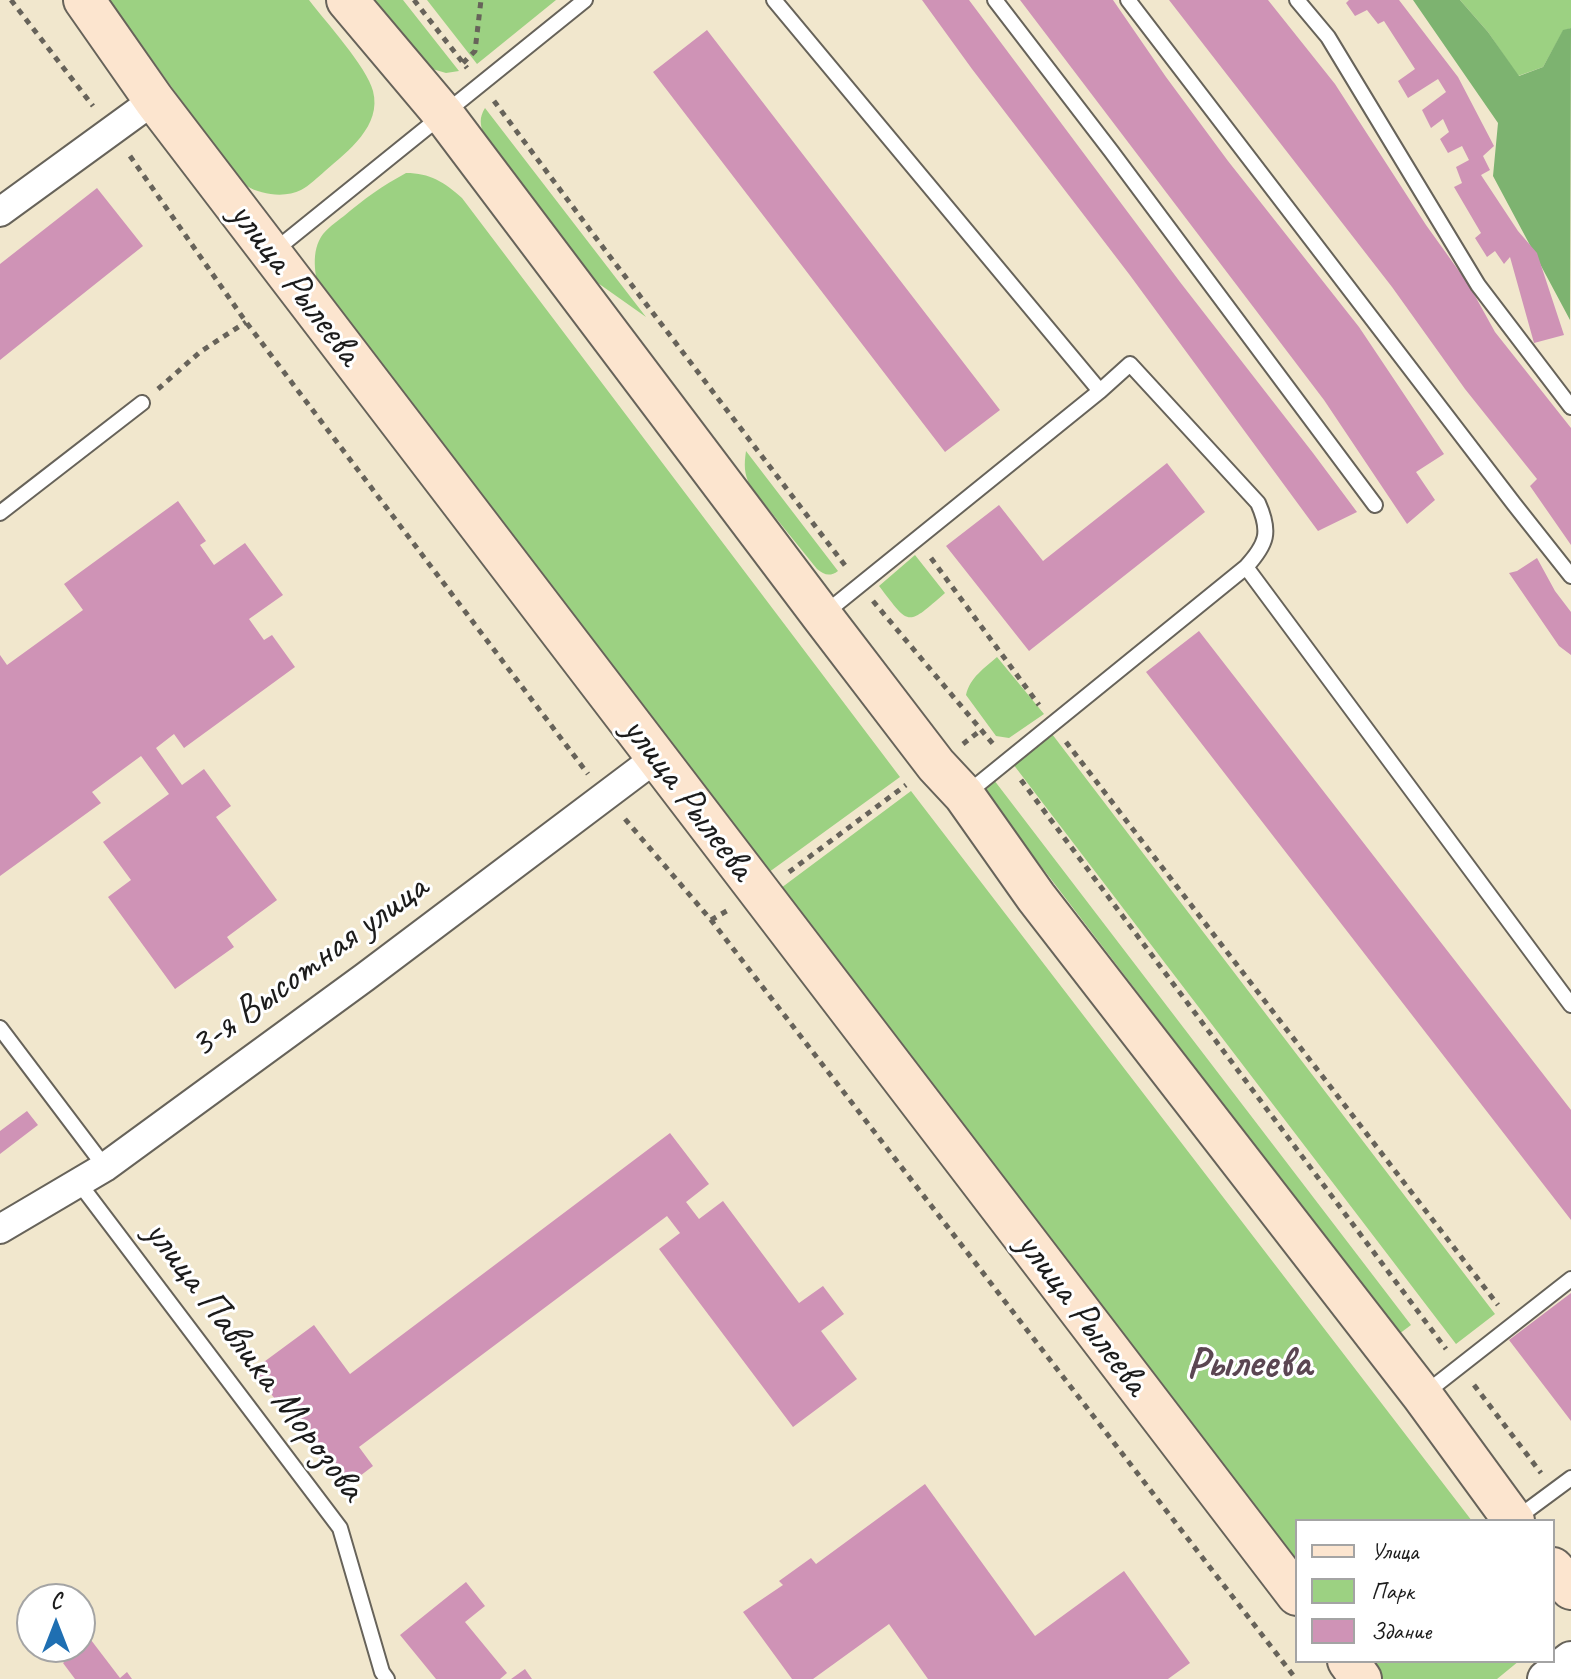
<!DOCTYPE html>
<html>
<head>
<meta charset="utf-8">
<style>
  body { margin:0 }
  #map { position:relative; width:1571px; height:1679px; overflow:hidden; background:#f1e7cd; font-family:Caveat,sans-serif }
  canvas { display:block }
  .legend { position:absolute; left:1295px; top:1519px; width:260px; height:144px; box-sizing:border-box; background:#fff; border:2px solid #a4a4a4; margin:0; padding:10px 14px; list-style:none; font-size:24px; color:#1c1c1c }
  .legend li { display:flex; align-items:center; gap:16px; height:40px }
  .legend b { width:40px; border:2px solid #a4a4a4 }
  .north { position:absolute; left:16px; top:1583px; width:80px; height:80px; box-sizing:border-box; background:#fff; border:2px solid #a4a4a4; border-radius:50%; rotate:0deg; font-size:22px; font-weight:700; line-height:32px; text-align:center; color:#1c1c1c }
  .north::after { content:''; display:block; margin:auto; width:28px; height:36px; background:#1f6fb2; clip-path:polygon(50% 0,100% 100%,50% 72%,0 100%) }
</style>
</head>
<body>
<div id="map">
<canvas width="1571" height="1679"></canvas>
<ul class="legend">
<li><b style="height:10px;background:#fce5cf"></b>Улица</li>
<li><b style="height:22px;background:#9cd182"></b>Парк</li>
<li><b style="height:22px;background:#cf93b6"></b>Здание</li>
</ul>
<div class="north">С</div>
</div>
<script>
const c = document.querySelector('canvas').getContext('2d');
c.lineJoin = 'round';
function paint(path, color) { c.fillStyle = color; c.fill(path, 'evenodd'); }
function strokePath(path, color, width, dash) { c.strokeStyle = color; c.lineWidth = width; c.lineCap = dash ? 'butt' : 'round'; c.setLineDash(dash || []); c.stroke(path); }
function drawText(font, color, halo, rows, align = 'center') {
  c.font = font + ' Caveat,sans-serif'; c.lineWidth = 6; c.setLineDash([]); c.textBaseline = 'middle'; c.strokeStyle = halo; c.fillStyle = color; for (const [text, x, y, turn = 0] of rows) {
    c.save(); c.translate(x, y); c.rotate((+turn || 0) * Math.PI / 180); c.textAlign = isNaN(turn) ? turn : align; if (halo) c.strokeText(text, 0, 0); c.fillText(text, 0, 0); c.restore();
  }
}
const green = new Path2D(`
  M109,0h200c16,21 58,67 64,91 9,35 -25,60 -48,80 -7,6 -16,15 -24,19 -15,8 -40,5 -54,-4 -7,-4 -12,-11 -17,-18z
  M374,0h29l56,71 -13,2 -17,-5z
  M427,0h129l-79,64z
  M1460,0h111v28l-8,3 -20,36 -25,9 -30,-44z
  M485,108l161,209 -51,-36 -111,-145c-4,-12 -5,-18 1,-28z
  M406,173c24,0 38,9 56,25l438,579 -135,98 -444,-577c-5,-18 -11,-43 0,-61 5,-8 15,-15 23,-21 20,-17 38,-30 62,-43z
  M746,451l92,120c-8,6 -14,4 -21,-2l-67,-83c-6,-13 -6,-21 -4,-35z
  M915,555l30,38c-39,34 -35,33 -66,-7z
  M997,657l47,57 -35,24 -13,-2 -30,-41c4,-18 19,-27 31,-38z
  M1052,734l443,580 -39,30 -443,-580z
  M994,780l417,545 -12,9 -417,-545z
  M911,791l561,730h-175v54l-520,-684z
  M1362,1661h157l-22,18h-122z`);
const forest = new Path2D(`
  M1413,0h47l28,32 31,44 24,-9 20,-37 8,-2 -1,292 -77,-144 5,-53z`);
const building = new Path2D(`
  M922,0h47l211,282 133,171 44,59 -39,19 -189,-257 -157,-205z
  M1020,0h93l53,77 62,84 131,166 85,127 -28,18 19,28 -28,24 -83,-124z
  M1169,0h99l67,84 91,141 43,60 26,47 76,96v117l-41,-59 7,-7 -72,-90 -73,-102z
  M1349,0h50l59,77 36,69 -11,10 7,14 -9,5 37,56 19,22 27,82 -30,8 -24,-86 -6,7 -9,-13 -8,6 -12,-19 6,-5 -27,-46 8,-4 -6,-16 13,-7 -7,-14 -14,7 -8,-14 9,-7 -6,-13 -12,9 -9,-18 24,-18 -8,-13 -30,19 -10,-17 17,-12 -31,-48 -6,3 -11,-14 -12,6 -9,-13z
  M707,30l293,380 -55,42 -292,-380z
  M97,188l46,58 -143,114v-96z
  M1167,463l38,49 -176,139 -83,-105 53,-41 44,56z
  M178,501l28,40 -6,4 14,20 31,-22 38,52 -34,24 15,21 8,-5 23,32 -111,81 -10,-14 -18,14 26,37 22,-16 27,37 -15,11 61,83 -50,37 7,10 -59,42 -67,-92 23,-17 -28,-38 66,-48 -28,-38 -49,36 9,11 -101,73v-221l7,10 76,-55 -19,-26z
  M1537,558l18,33 16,21v43l-12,-9 -50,-73 8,-2z
  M1199,631l372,479v110l-425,-548z
  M27,1111l11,14 -38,29v-23z
  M670,1133l39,51 -23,18 13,17 24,-18 76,102 24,-17 21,28 -23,17 36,48 -64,48 -134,-178 21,-16 -13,-17 -308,231 14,19 -30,23 -90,-119 61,-45 36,49z
  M1571,1293v128l-62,-81z
  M925,1484l110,152 89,-65 66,92 -22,16h-240l-39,-55 -76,55h-21l-49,-67 40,-27 -4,-4 32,-23 5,6z
  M466,1582l19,24 -20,16 42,51 -7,6h-64l-36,-44z
  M91,1640l29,38 7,-6 5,7h-57l-12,-16z
  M525,1669l7,10h-21z`);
const path = new Path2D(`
  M11,0l82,106
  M414,0l53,68
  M463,63l12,-12 6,-51
  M494,101l111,149 242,318
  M130,156l116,166 342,452
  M158,389l42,-37 46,-30
  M931,558l108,147
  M873,601l120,143
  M1066,742l432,563
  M963,744l18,-14
  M1021,780l425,569
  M625,819l86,101 585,759
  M789,872l117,-87
  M711,920l19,-11
  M1474,1385l67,88`);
const service = new Path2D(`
  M774,0l326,391
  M995,0l116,151 264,354
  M1128,0l386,504 57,72
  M1297,0l31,37 150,248 93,122
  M274,251l311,-251
  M0,513l142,-110
  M824,614l276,-223 30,-27 128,139c13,29 9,41 -12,64
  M965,795l281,-228 325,438
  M0,1028l105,139
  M79,1183l261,345 42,144 5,7
  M1423,1395l148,-116
  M1517,1518l54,-40`);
const minor = new Path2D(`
  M0,212l154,-112
  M0,1229l105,-62 260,-190 292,-220`);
const tertiary = new Path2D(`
  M1546,1679l25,-19`);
const secondary = new Path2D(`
  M84,0l70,100 1143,1495
  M347,0l97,115 378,501 114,149 28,30 72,102 386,498 92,126
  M1553,1568l18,21
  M1348,1661l13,18`);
const streetNames = [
  ["улица Рылеева",295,284,53],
  ["улица Рылеева",688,799,53],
  ["3-я Высотная улица",309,967,-36],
  ["улица Рылеева",1082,1314,53],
  ["улица Павлика Морозова",254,1361,53]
];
const quarterNames = [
  ["Рылеева",1249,1364]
];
paint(green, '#9cd182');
paint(forest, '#7db370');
paint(building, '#cf93b6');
strokePath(service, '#67635a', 18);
strokePath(minor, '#67635a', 32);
strokePath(tertiary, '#67635a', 40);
strokePath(secondary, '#67635a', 44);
strokePath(path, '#67635a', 5, [6, 6]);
strokePath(service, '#fff', 14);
strokePath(minor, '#fff', 28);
strokePath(tertiary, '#fff', 36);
strokePath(secondary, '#fce5cf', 40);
drawText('40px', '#1c1c1c', '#fff', streetNames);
drawText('bold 44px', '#5b4652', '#fff', quarterNames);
</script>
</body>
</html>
